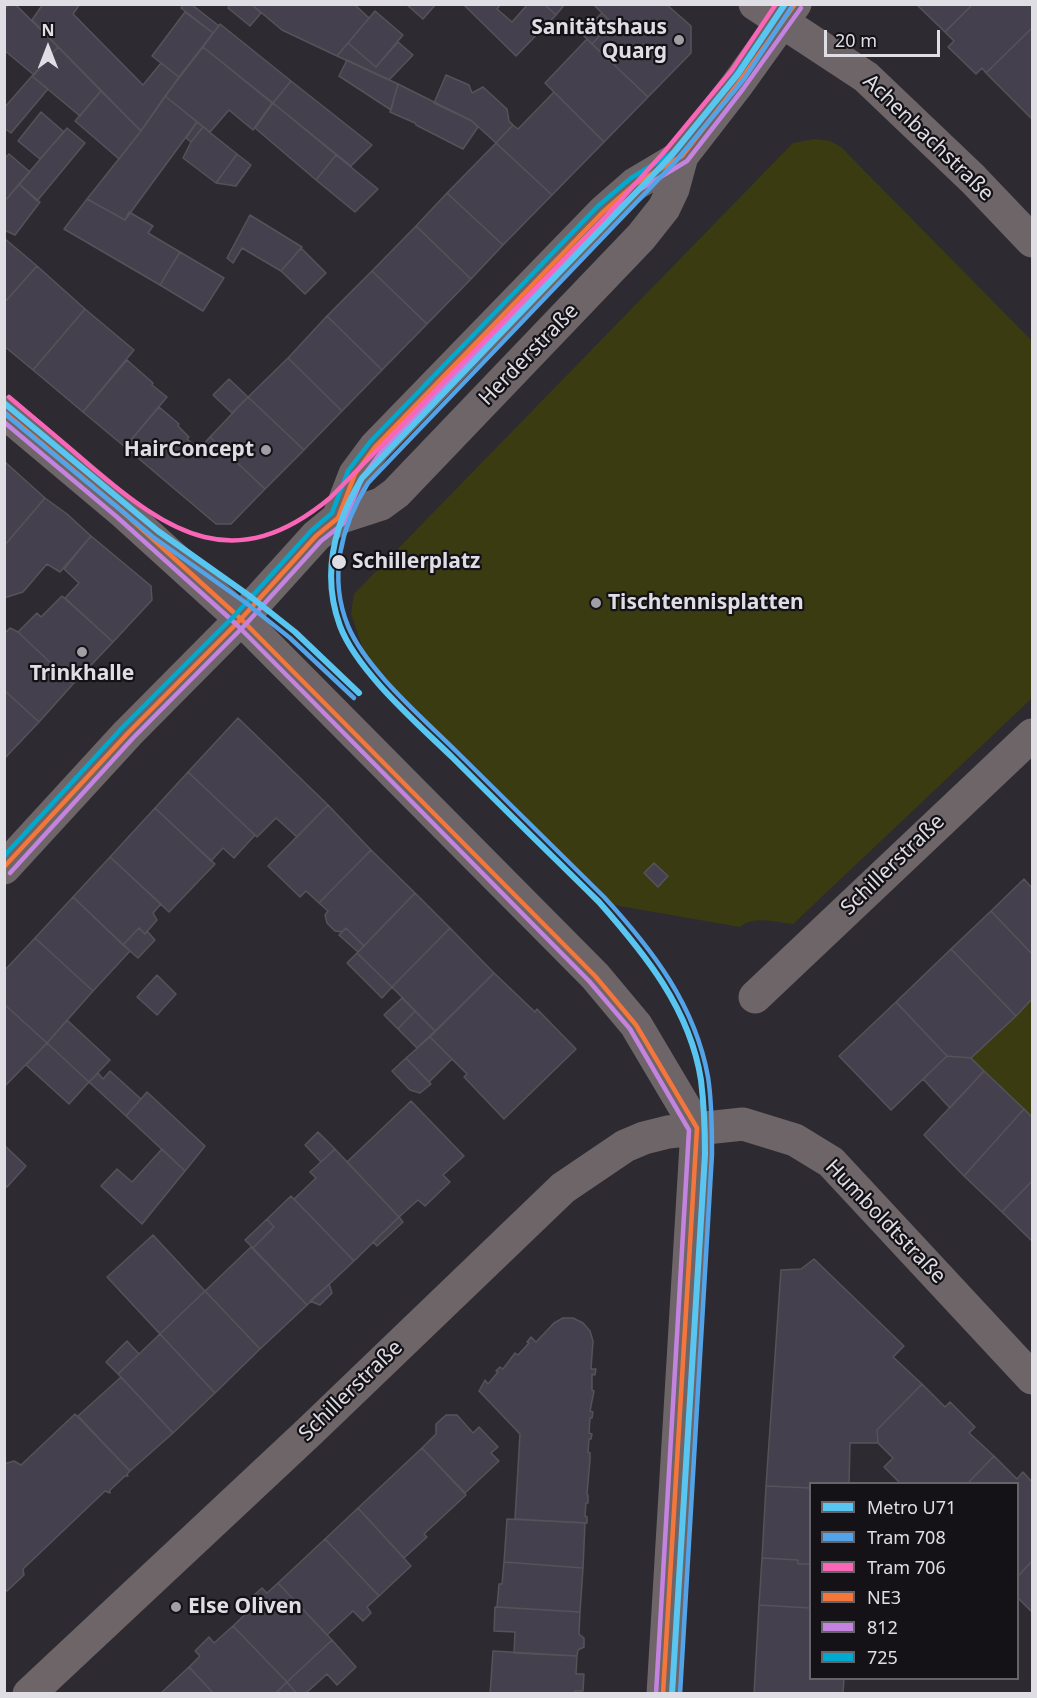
<!DOCTYPE html>
<html>
<head>
<meta charset="utf-8">
<style>
  body { margin:0 }
  #map { position:relative; width:1037px; height:1698px; overflow:hidden; background:#2d2b31; font-family:"Noto Sans",sans-serif }
  canvas { display:block }
  .frame { position:absolute; inset:0; border:6px solid #e0dee5; pointer-events:none }
  .legend { position:absolute; left:809px; top:1482px; width:210px; height:198px; box-sizing:border-box; background:#141217; border:2px solid #666469; margin:0; padding:8px 10px; list-style:none; font-size:18px; color:#e0dee5 }
  .legend li { display:flex; align-items:center; gap:12px; height:30px }
  .legend b { width:30px; border:2px solid #666469 }
  .north { position:absolute; left:18px; top:18px; width:60px; height:60px; -webkit-text-stroke:4px #141217; paint-order:stroke; rotate:0deg; font-size:16px; font-weight:700; line-height:24px; text-align:center; color:#e0dee5 }
  .north::after { content:''; display:block; margin:auto; width:21px; height:27px; background:#e0dee5; clip-path:polygon(50% 0,100% 100%,50% 72%,0 100%) }
  .scale { position:absolute; left:824px; top:30px; width:116px; height:27px; box-sizing:border-box; border:3px solid #e0dee5; border-top:0; padding-left:8px; font-size:18px; line-height:21px; white-space:nowrap; color:#e0dee5; -webkit-text-stroke:4px #141217; paint-order:stroke }
</style>
</head>
<body>
<div id="map">
<canvas width="1037" height="1698"></canvas>
<div class="frame"></div>
<ul class="legend">
<li><b style="height:8px;background:#59c6f2"></b>Metro U71</li>
<li><b style="height:8px;background:#53a3e8"></b>Tram 708</li>
<li><b style="height:8px;background:#fa66b7"></b>Tram 706</li>
<li><b style="height:8px;background:#f5763a"></b>NE3</li>
<li><b style="height:8px;background:#c483df"></b>812</li>
<li><b style="height:8px;background:#00a9ce"></b>725</li>
</ul>
<div class="north">N</div>
<div class="scale">20 m</div>
</div>
<script>
const c = document.querySelector('canvas').getContext('2d');
c.lineJoin = 'round';
function paint(path, color) { c.fillStyle = color; c.fill(path, 'evenodd'); }
function strokePath(path, color, width, dash) { c.strokeStyle = color; c.lineWidth = width; c.lineCap = dash ? 'butt' : 'round'; c.setLineDash(dash || []); c.stroke(path); }
function drawText(font, color, halo, rows, align = 'center') {
  c.font = font + ' "Noto Sans",sans-serif'; c.lineWidth = 4.5; c.setLineDash([]); c.textBaseline = 'middle'; c.strokeStyle = halo; c.fillStyle = color; for (const [text, x, y, turn = 0] of rows) {
    c.save(); c.translate(x, y); c.rotate((+turn || 0) * Math.PI / 180); c.textAlign = isNaN(turn) ? turn : align; if (halo) c.strokeText(text, 0, 0); c.fillText(text, 0, 0); c.restore();
  }
}
const green = new Path2D(`
  M815,139l15,2 11,6 191,194v357l-239,226c-16,-2 -41,-9 -53,3l-126,-22 -224,-216 -27,-40 -12,-35 3,-20 439,-451z
  M1032,999v118l-61,-59z`);
const building = new Path2D(`
  M9,4h6l43,43 -24,28 -30,-25v-40z
  M43,4h37l-7,10 70,71 18,-22 18,14 -38,54 -109,-111z
  M184,4h7l28,22 -6,7 -32,-25z
  M230,4h21l10,9 -11,13 -22,-18z
  M251,4h103l15,14 -32,38 -55,-26z
  M406,4h30l-13,15z
  M501,4l-4,5 15,13 16,-18h16l12,11 -40,41 -52,-51z
  M544,4h21l-9,11z
  M593,4h73l25,22v27l-43,44 -56,-53 20,-21z
  M916,4h57l-28,28z
  M973,4h59v24l-46,45 -4,-5 -6,6 -28,-27 6,-6 -9,-9z
  M375,11l28,24 -27,32 -28,-24z
  M185,12l28,21 -34,44 -27,-21z
  M602,13l10,10 -20,21 -11,-11z
  M220,24l71,57 -18,22 -70,-56z
  M1032,28v91l-46,-46z
  M587,39l61,58 -44,45 -59,-59z
  M398,42l15,13 -24,25 -52,-24 11,-13 28,24z
  M58,47l43,44 -21,25 -48,-40z
  M203,47l69,56 -19,27 -24,-20 -19,22 -45,-36z
  M347,60l51,24 -7,26 -52,-34z
  M446,75l23,10 3,8 11,-6 24,22 2,12 4,4 -17,18 -24,-22 -38,-18z
  M32,76l16,13 -37,44 -7,-5v-20z
  M291,81l81,64 -21,21 -78,-63z
  M398,84l74,37 6,6 -15,22 -47,-24 -1,-2 -25,-11z
  M101,91l40,40 -22,28 -44,-38z
  M554,92l50,50 -52,53 -56,-52 17,-18 5,4z
  M165,96l32,26 -72,98 -38,-21 54,-68z
  M273,103l63,52 -20,25 -61,-52z
  M41,112l23,20 -24,27 -22,-18z
  M197,122l6,5 -12,15 -5,-4z
  M203,127l34,27 -21,29 -33,-25 8,-16z
  M67,128l18,15 -48,58 -18,-17z
  M496,143l56,52 -49,50 -56,-52z
  M9,154l21,18 -26,30v-43z
  M237,154l14,11 -15,21 -20,-3z
  M336,155l42,34 -23,23 -39,-32z
  M19,184l21,18 -25,33 -11,-5v-28z
  M447,193l56,52 -32,34 -55,-53z
  M87,199l38,21 4,-8 24,14 -5,7 32,19 -20,33 -96,-56z
  M250,215l52,32 -21,24 -39,-23 -9,15 -6,-5z
  M416,226l55,53 -44,45 -55,-53z
  M4,238l33,28 -33,37z
  M301,248l25,25 -21,21 -24,-23z
  M180,252l44,26 -21,33 -43,-26z
  M37,266l48,43 -52,61 -29,-24v-43z
  M372,271l55,53 -45,46 -55,-54z
  M85,309l49,41 -51,62 -50,-42z
  M327,316l55,54 -40,41 -54,-53z
  M288,358l54,53 -38,39 -56,-53z
  M127,360l26,23 -1,2 15,12 -42,50 -42,-35z
  M229,379l19,18 -16,16 -19,-18z
  M248,397l56,53 -39,39 -55,-52z
  M159,407l20,17 -1,2 11,11 -2,2 12,10 11,-12 55,52 -34,35h-15l-91,-77z
  M5,462l40,36 -41,48v-84z
  M45,498l22,16 24,22 -31,36 -13,-8 -24,28 -19,6v-52z
  M91,536l60,50 1,14 -39,42 -48,-44 14,-15 -15,-14z
  M62,596l51,46 -40,42 -55,-52 19,-19 4,4z
  M10,628l8,4 55,52 -34,38 -35,-32v-56z
  M4,690l35,32 -35,37z
  M238,718l90,87 -31,32 -21,-19 -19,19 -69,-65z
  M188,772l67,63 -21,23 -11,-10 -12,13 -56,-53z
  M328,805l43,45 -52,53 -13,-12 -6,6 -32,-31z
  M155,808l60,56 -46,48 -59,-55z
  M371,850l44,43 -51,53 -18,-18 -4,4 -7,-1 -8,-8 -2,-8 3,-4 -9,-8z
  M110,857l51,47 -8,9 4,7 -12,14 -6,-6 -16,17 -50,-48z
  M654,863l14,13 -10,11 -14,-14z
  M1024,879l8,9v66l-41,-43z
  M415,893l35,35 -58,59 -35,-34z
  M73,897l57,54 -37,40 -58,-53z
  M991,911l41,43v45l-16,17 -65,-67z
  M139,928l6,6 2,-3 8,9 -17,18 -15,-13z
  M346,928l18,18 -6,6 -19,-17z
  M450,928l44,45 -59,58 -43,-44z
  M35,938l58,53 -46,52 -43,-39v-33z
  M951,949l65,67 -45,42 -24,-2 -51,-54z
  M357,953l35,34 -10,11 -35,-35z
  M494,973l41,39 2,-3 39,40 -72,70 -40,-42 3,-3 -37,-37z
  M157,975l19,19 -19,21 -20,-18z
  M402,998l13,13 -17,18 -14,-14z
  M896,1002l51,54 -56,54 -52,-54z
  M4,1004l43,39 -43,44z
  M415,1011l20,20 -18,17 -19,-19z
  M67,1020l43,40 -21,22 -42,-39z
  M430,1037l22,22 -23,23 -23,-24z
  M47,1043l42,39 -20,22 -43,-39z
  M947,1056l24,2 13,13 -34,37 -27,-29z
  M406,1058l25,26 -11,9 -10,-3 -18,-19z
  M110,1071l31,28 -15,17 -37,-34 9,-9 5,6z
  M984,1071l40,38 -60,67 -40,-41z
  M147,1092l58,54 -20,25 -59,-55z
  M411,1101l53,55 -21,19 7,7 -25,24 -7,-6 -19,17 -52,-55z
  M1024,1109l8,8v64l-30,31 -38,-36z
  M318,1132l17,17 -14,13 -16,-17z
  M4,1145l22,21 -19,21 -3,-3z
  M162,1149l23,22 -43,53 -41,-38 16,-17 15,13z
  M335,1149l64,68 -45,44 -60,-62 22,-21 -6,-6z
  M1032,1181v60l-30,-29z
  M291,1196l63,65 -47,44 -54,-57 21,-21 -7,-8z
  M399,1217l4,5 -26,24 -4,-4z
  M267,1219l7,8 -21,21 -8,-8z
  M153,1235l52,56 -45,43 -53,-57z
  M251,1247l56,58 -47,44 -55,-58z
  M814,1259l90,87 -11,11 29,27 -45,46 1,13h-28l-1,41h-39v4l-44,-2 15,-216 20,-1z
  M329,1284l3,9 -12,12 -10,-4z
  M205,1291l55,58 -45,44 -55,-59z
  M563,1318h10l10,5 7,8 3,10 -2,28h5l-1,6 -3,-1v16l2,1 -4,20 3,1 -1,6h-2l-1,15 3,1 -1,5h-2l-1,13 2,1v7l-3,34 1,1v8h-2l-1,13 2,1v6l-72,-4 5,-85 -41,-43 6,-11 3,4 10,-12 -2,-1 4,-4 3,2 12,-16 3,2 11,-12 -2,-1 4,-5 5,5 18,-19z
  M160,1334l55,59 -42,40 -55,-59z
  M127,1341l12,13 -21,20 -12,-12z
  M121,1377l52,56 -43,38 -52,-55z
  M922,1384l23,23 5,-5 25,25 -6,6 25,23 -27,28h-66l-17,-17 9,-9 -15,-15 -1,-13z
  M75,1414l55,57 -3,3 1,2h-3l-15,14v3l-5,-2 -82,78 1,6 -17,16 -3,-1v-126l10,-3 7,4z
  M446,1415h11l16,18 6,-6 19,20 -7,6 8,8 -34,32 -43,-45 14,-14v-10z
  M422,1448l44,47 -42,39 3,3 -23,21 -46,-50z
  M994,1456l23,23 6,-7 9,10v79l-14,15v-92h-51z
  M766,1486l44,2v76h-12v-4l-36,-2z
  M358,1508l53,58 -32,30 -54,-57z
  M507,1519l78,4 -2,45 -79,-6z
  M325,1539l54,57 -12,11 4,6 -8,8 -10,-10 -26,24 -49,-52z
  M762,1558l36,2v4h12v44l-51,-3z
  M1032,1561v51l-14,-14v-22z
  M504,1562l79,6 -3,44 -83,-5 2,-23h3z
  M278,1583l54,57 -45,42 -54,-56 20,-19 -6,-6 15,-13 5,5z
  M759,1605l51,3v70h34l-1,16h-89z
  M495,1607l85,5 -1,22 5,4v9l-6,3 -1,6 -63,-3 1,-21 -21,-1z
  M233,1626l54,56 -12,12h-61l-25,-27 11,-11 -5,-5 14,-14 5,6z
  M332,1640l24,27 -19,18 -10,-11 -22,20h-8l-10,-12z
  M493,1651l84,5 -1,18h8l-1,17h-8v3h-85z
  M189,1667l25,27h-54z
  M287,1682l10,12h-22z`);
const minor = new Path2D(`
  M755,4l111,73 107,102 59,62
  M4,412l118,99 119,108 354,357 41,49 61,103
  M338,518l17,-44 20,-27 228,-235 32,-28 47,-28 55,-71 58,-81
  M4,868l124,-135 113,-114 75,-83 22,-18 43,-14 15,-11 245,-256 23,-29 9,-19 9,-33
  M755,997l277,-262
  M29,1694l281,-263 253,-243 62,-42 19,-8 24,-6 75,-8 52,16 36,22 201,216
  M663,1694l34,-566`);
const bus1 = new Path2D(`
  M4,412l118,99 119,108 354,357 41,49 61,103 -34,566
  M4,867l124,-134 113,-114 75,-83 22,-18 17,-44 20,-27 228,-235 32,-28 47,-28 55,-71 58,-81`);
const bus2 = new Path2D(`
  M4,422l113,95 119,107 353,357 41,48 59,101 -33,564
  M10,873l123,-135 113,-114 75,-83 23,-18 18,-45 19,-26 227,-235 31,-27 48,-29 56,-72 58,-81`);
const bus3 = new Path2D(`
  M4,856l118,-128 114,-114 75,-83 21,-18 16,-42 22,-29 228,-236 33,-28 46,-28 54,-69 54,-77`);
const tram1 = new Path2D(`
  M4,413l149,124 93,66 44,35 64,60
  M680,1694l32,-540c0,-25 0,-52 -4,-77 -13,-72 -56,-128 -104,-180 -49,-48 -97,-96 -146,-144 -35,-35 -91,-82 -110,-127 -20,-49 -7,-100 20,-143l308,-322 68,-82 47,-71`);
const tram2 = new Path2D(`
  M9,397c27,23 54,45 80,68 81,69 146,112 241,33l277,-283 58,-64 67,-81 44,-66`);
const metro1 = new Path2D(`
  M4,403l154,128 93,66 44,35 64,61
  M672,1694l33,-540c0,-25 -1,-49 -4,-74 -11,-71 -56,-126 -102,-178 -49,-48 -98,-96 -147,-145 -35,-34 -95,-86 -112,-131 -19,-52 -6,-102 22,-148l309,-322 67,-82 47,-70`);
const markers = [
  [679,40,6,"#a19fa6"],
  [266,450,6,"#a19fa6"],
  [339,562,8,"#e0dee5"],
  [596,603,6,"#a19fa6"],
  [82,652,6,"#a19fa6"],
  [176,1607,6,"#a19fa6"]
];
const poiNames = [
  ["Sanitätshaus",667,28],
  ["Quarg",667,52],
  ["HairConcept",254,450],
  ["Tischtennisplatten",608,603,"left"],
  ["Trinkhalle",82,674,"center"],
  ["Else Oliven",188,1607,"left"]
];
const streetNames = [
  ["Achenbachstraße",928,138,44],
  ["Herderstraße",529,355,-46],
  ["Schillerstraße",893,865,-44],
  ["Humboldtstraße",885,1222,46],
  ["Schillerstraße",351,1391,-44]
];
const stopNames = [
  ["Schillerplatz",352,562]
];
paint(green, '#3b3b12');
paint(building, '#45404d');
strokePath(building, '#555359', 1.5);
strokePath(minor, '#6e6568', 33);
strokePath(bus1, '#f5763a', 4.5);
strokePath(bus2, '#c483df', 4.5);
strokePath(bus3, '#00a9ce', 4.5);
strokePath(tram1, '#53a3e8', 4.5);
strokePath(tram2, '#fa66b7', 4.5);
strokePath(metro1, '#59c6f2', 6);
for (const [x, y, r, color] of markers) { const dot = new Path2D(); dot.arc(x, y, r, 0, 2 * Math.PI); c.fillStyle = color; c.fill(dot); strokePath(dot, '#141217', 2); }
drawText('bold 21px', '#e0dee5', '#141217', poiNames, 'right');
drawText('21px', '#e0dee5', '#141217', streetNames);
drawText('bold 21px', '#e0dee5', '#141217', stopNames, 'left');
</script>
</body>
</html>
